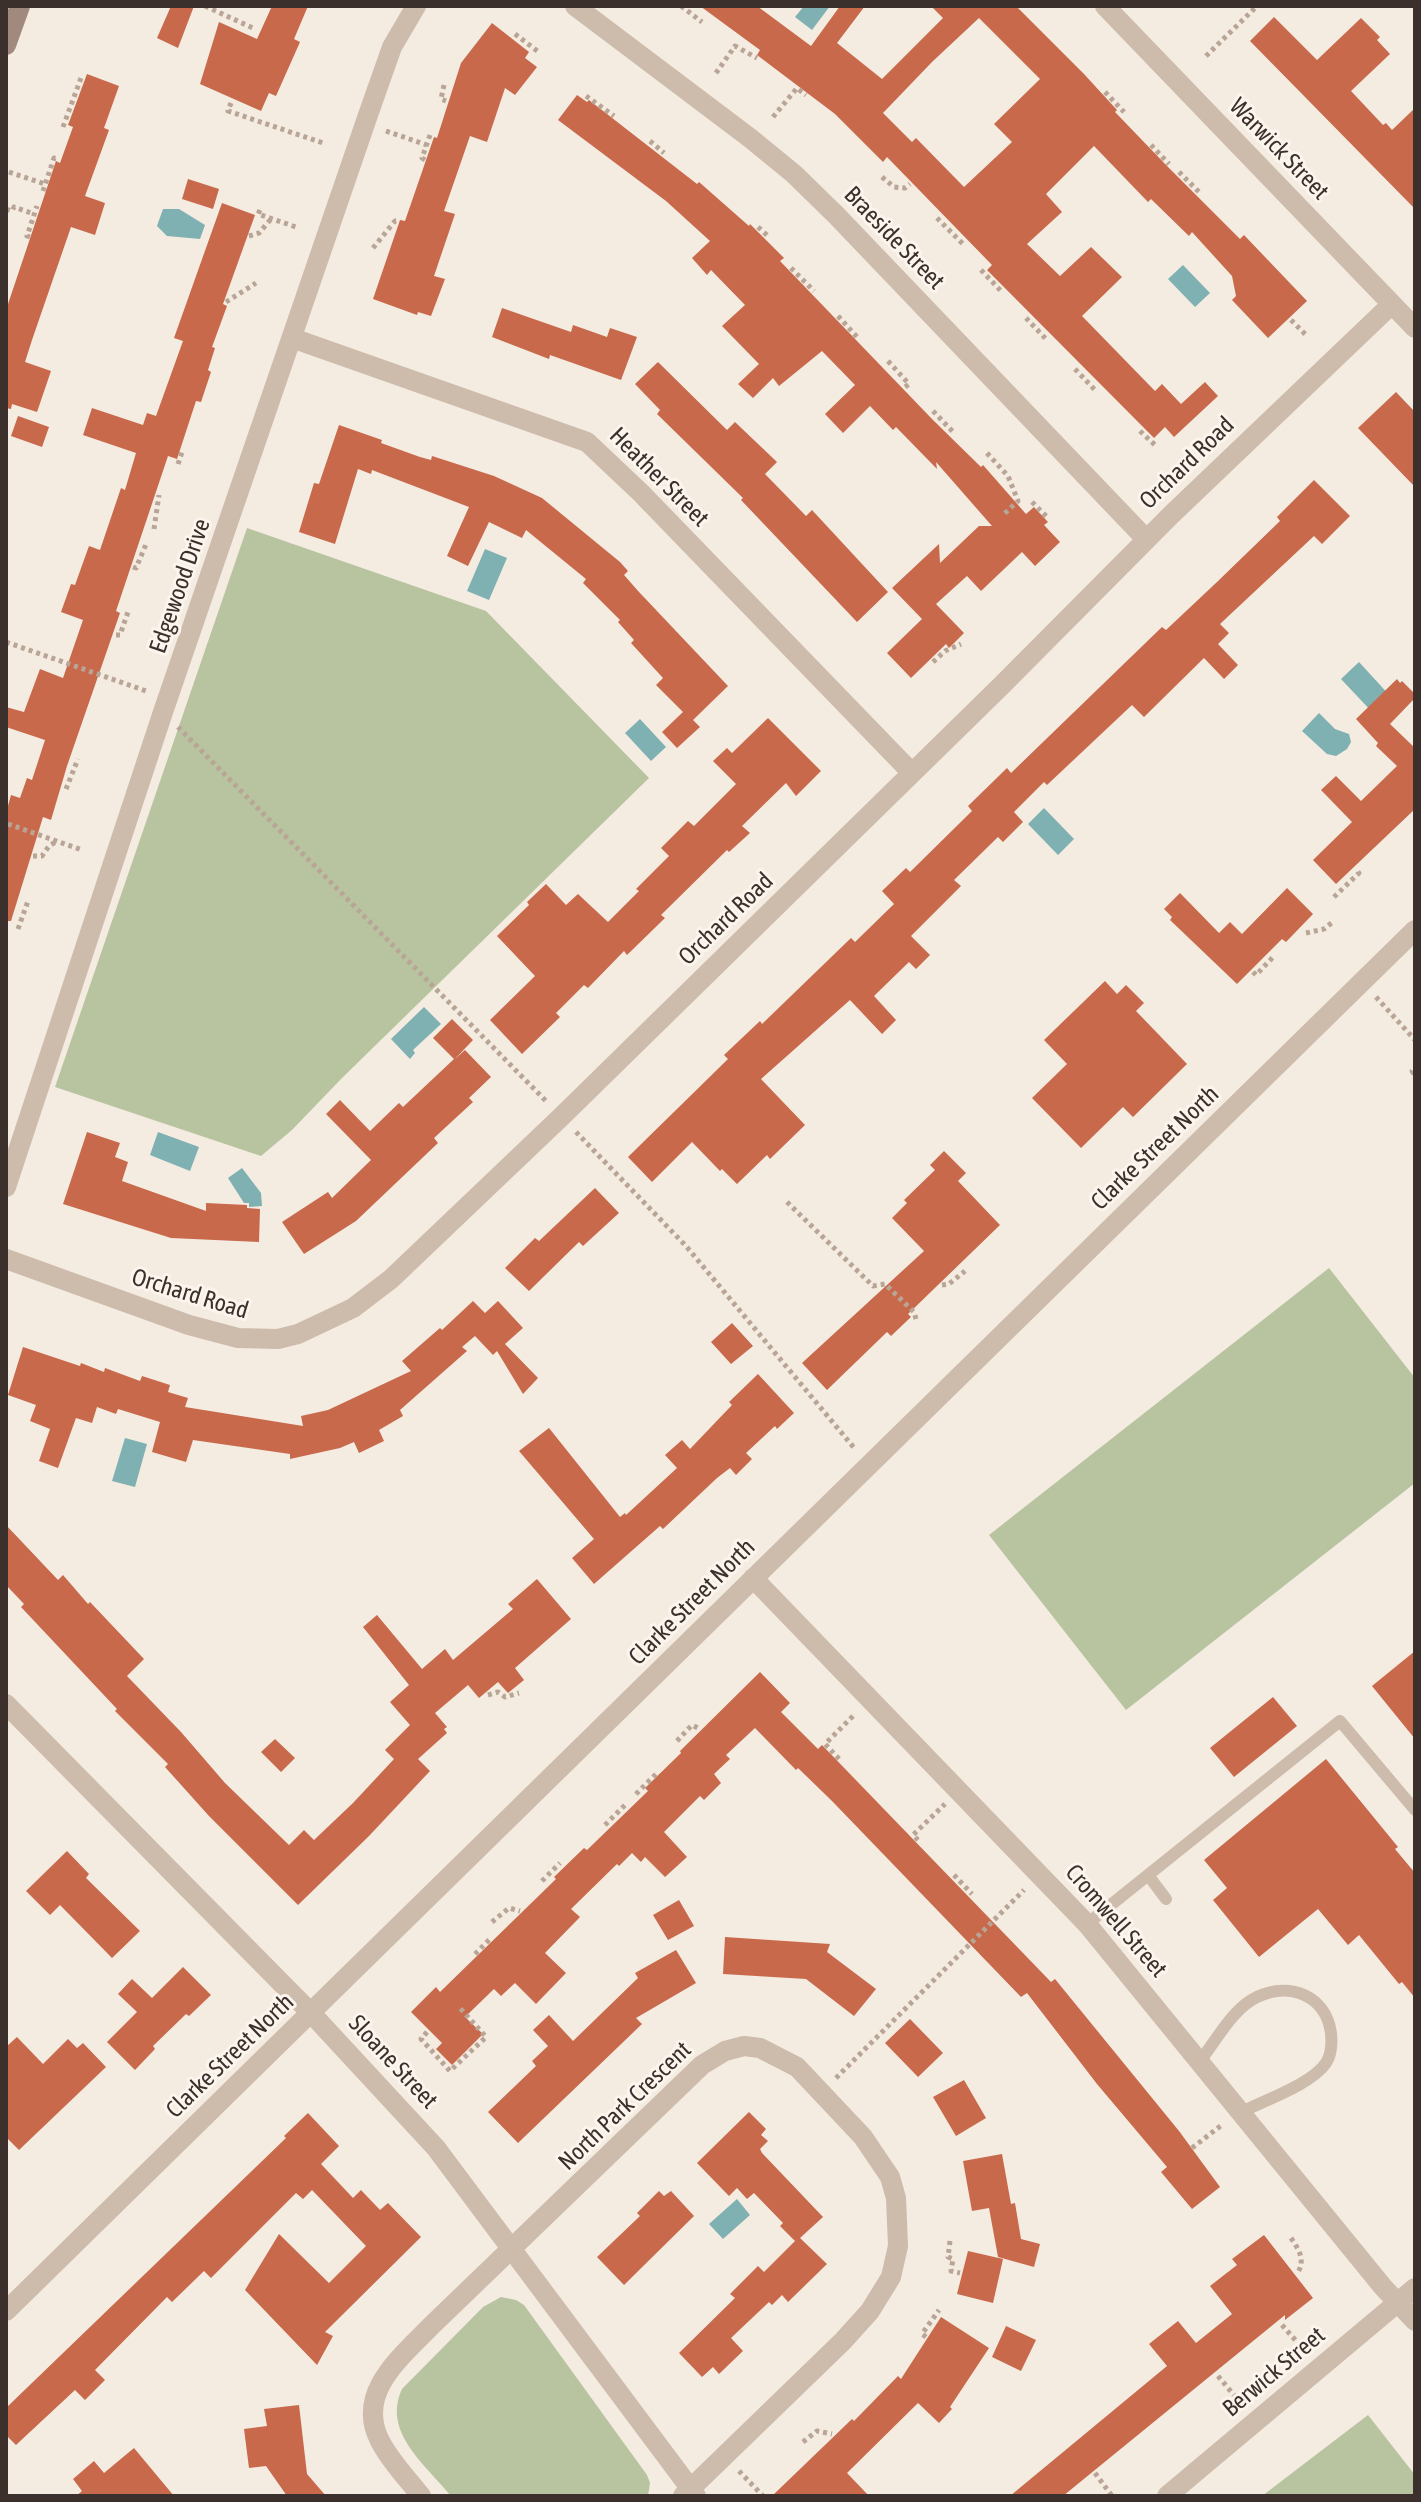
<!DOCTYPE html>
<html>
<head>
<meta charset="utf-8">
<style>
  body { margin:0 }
  #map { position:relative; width:1421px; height:2502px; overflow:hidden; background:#f4ebe1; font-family:"Asap Condensed",sans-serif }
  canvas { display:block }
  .frame { position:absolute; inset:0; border:8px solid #3b302b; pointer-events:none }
</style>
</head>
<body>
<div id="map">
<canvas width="1421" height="2502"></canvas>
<div class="frame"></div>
</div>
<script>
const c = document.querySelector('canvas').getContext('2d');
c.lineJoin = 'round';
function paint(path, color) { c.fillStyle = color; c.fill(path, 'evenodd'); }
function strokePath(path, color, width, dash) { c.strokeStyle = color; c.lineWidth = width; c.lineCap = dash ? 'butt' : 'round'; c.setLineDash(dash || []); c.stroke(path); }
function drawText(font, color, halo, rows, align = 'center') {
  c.font = font + ' "Asap Condensed",sans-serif'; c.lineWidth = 6; c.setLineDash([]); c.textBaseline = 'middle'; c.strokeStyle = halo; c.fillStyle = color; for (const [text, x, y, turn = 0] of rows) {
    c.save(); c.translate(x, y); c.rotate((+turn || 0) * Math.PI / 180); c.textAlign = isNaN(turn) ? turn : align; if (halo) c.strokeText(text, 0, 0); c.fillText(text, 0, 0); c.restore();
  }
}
const green = new Path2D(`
  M247,528l239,83 163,167 -308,301 -49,51 -31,26 -206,-69z
  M1329,1268l86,110v105l-289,227 -137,-175z
  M501,2297l15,3 8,5 123,170 3,8 -2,13h-197c-26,-32 -69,-64 -49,-107l81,-82z
  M1368,2415l47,60v21h-153z`);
const water = new Path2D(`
  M804,6h26l-18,24 -17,-13z
  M163,209h16l26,16 -5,14 -33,-3 -10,-10z
  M1183,265l27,28 -15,14 -27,-28z
  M485,549l22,9 -18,42 -22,-9z
  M1359,662l33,36 -18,16 -33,-35z
  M1319,713l16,16 14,5 2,8 -4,7 -11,7 -9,-2 -25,-23z
  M640,719l26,28 -15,14 -26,-28z
  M1044,808l30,31 -16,16 -30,-31z
  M424,1007l17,17 -28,26 2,3 -5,6 -19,-20z
  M158,1132l41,15 -9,24 -40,-16z
  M242,1168l19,25 1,13 -13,1v-4h-5l-16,-25z
  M125,1438l22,6 -12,43 -23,-6z
  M737,2199l13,16 -27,24 -14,-15z`);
const building = new Path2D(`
  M171,6h23l-16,42 -21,-10z
  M272,6h36l-14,33 6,3 -24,54 -7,-3 -8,18 -61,-27 19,-62 38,17z
  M700,6h57l54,40 29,-40h25l-28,37 45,36 61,-61 -12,-12h85l68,68 33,36 -2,2 53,55 72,72 4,-4 63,66 -39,37 -36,-38 4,-4 -4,-20 -40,-44 -3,4 -38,-37 -3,3 -54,-56 -48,48 16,18 -35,32 33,32 31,-29 31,30 -40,39 73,75 7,-7 19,20 24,-22 13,14 -44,41 -9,-10 -11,11 -167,-168 5,-5 -105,-108 -4,5 -48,-48 -78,-59 3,-5zM979,18l61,61 -46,45 18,18 -48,45 -48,-49 -4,4 -29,-29 49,-51z
  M1274,17l43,43 44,-42 19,19 -3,3 13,14 -39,37 32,34 3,-2 6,7 23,-22v101l-165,-168z
  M492,23l37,29 -4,6 12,9 -22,28 -10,-7 -18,54 -17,-6 -26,75 11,3 -21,62 11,3 -14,37 -13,-4 -1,3 -44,-16 27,-79 5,1 29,-84 3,1 24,-75z
  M87,74l32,12 -15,42 5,2 -24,66 20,7 -10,32 -24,-8 -39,113 -7,22 26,9 -14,41 -25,-8 -1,5 -5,-1v-98l50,-149 4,2 13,-36 -5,-2z
  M577,95l10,7 2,-2 108,84 2,-2 50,44 1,-2 34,34 -4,3 153,159 48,47 2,-2 43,49 8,-7 14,15 -4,3 16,17 -25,24 -13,-14 -41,39 -14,-15 -31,28 28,29 -15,15 -3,-4 -35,34 -24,-25 35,-34 -30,-31 47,-44 1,19 39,-37h13l-56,-64 1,7 -41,-42 -3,3 -23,-24 -27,27 -18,-19 30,-29 -33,-34 -43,35 -6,-8 -20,20 -15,-14 21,-20 -37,-38 23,-21 -34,-35 -4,5 -15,-17 18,-17 -44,-40 -108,-81z
  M188,179l31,10 -6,20 -31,-10z
  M222,203l33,12 -32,89 4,2 -15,41 3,1 -7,22 3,2 -10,30 -5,-1 -19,58 -9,-3 -52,155 4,2 -53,153 -16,54 -8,-3 -32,104h-5v-108l5,-18 9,3 7,-20 5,2 13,-40 -39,-13v-20l18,5 16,-43 23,9 20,-58 -22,-8 10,-28 4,1 14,-39 11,4 21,-62 4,2 11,-37 -53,-18 9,-27 51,17 4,-12 9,3 27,-75 -9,-3z
  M502,308l69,24 2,-7 34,12 3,-9 27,9 -16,43 -71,-25 -1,4 -57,-22z
  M658,362l69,68 8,-8 42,40 -12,12 41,42 6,-6 76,82 -31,30 -116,-122 2,-2 -86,-84 3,-4 -25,-26z
  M1396,392l19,20v75l-57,-59z
  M18,416l31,11 -7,20 -31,-11z
  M339,425l43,15 -1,3 39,14 11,3 1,-4 62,20 48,22 78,64 8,9 -4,4 15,17 89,94 -35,34 7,7 -23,21 -15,-16 21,-20 -27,-27 7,-7 -32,-35 3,-3 -16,-18 2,-2 -37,-37 3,-4 -60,-49 -4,8 -33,-16 -21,44 -21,-10 22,-49 -97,-37 -1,4 -13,-5 -23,75 -36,-12 15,-49 5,1z
  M1314,480l36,36 -28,28 -8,-8 -94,88 9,9 -11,11 20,21 -14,14 -20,-21 -60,59 -12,-12 -85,80 -3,-3 -30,30 9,10 -20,20 -5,-5 -44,43 7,6 -50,50 19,19 -14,14 -7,-7 -35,34 22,24 -14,14 -32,-34 -89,79 44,46 -35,34 -3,-4 -30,29 -15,-15 -2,2 -28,-29 -40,40 -24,-25 100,-98 -4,-4 36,-34 2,3 89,-86 4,4 39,-38 -12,-13 24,-23 4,4 62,-61 -4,-5 39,-38 4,5 151,-146 4,3 51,-48 63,-61 -3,-4z
  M1397,679l3,4 2,-2 13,13v4l-25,26 25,24v61l-79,75 -23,-24 39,-38 -31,-32 15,-14 25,25 36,-35 -21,-20 2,-3 -22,-24z
  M768,718l53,53 -25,25 -10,-13 -44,43 8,7 -21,19 -2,-2 -66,65 4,3 -38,37 -3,-4 -36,37 -4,-3 -28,28 4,4 -38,37 -32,-34 45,-44 -38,-40 32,-31 -2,-3 19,-18 20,21 12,-11 30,28 31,-31 -3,-2 33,-33 -8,-8 27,-27 6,5 42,-42 -23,-23 14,-13 5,5z
  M1287,888l26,26 -27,28 -4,-3 -45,45 -67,-64 2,-3 -8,-8 16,-16 39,40 11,-11 12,12z
  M1105,981l12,13 9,-9 18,18 -8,8 51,53 -54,53 -10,-10 -42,41 -49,-50 35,-34 -23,-24z
  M452,1019l21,21 -18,19 10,-9 26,27 -22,21 4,4 -39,36 4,5 -82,78 -52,33 -22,-32 46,-30 4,6 39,-38 -45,-46 14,-14 30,31 29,-28 4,4 51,-48 -21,-21z
  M87,1132l33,11 -5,14 13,5 -6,19 84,30v-8l41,2v3l13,1 -1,33 -88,-4 -108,-34z
  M944,1151l22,22 -8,8 42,44 -92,89 3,3 -20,19 -4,-4 -60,58 -25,-27 122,-112 -32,-33 15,-15 -3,-3 31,-30 -5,-5z
  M595,1188l24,25 -36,33 -4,-4 -50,49 -24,-23 30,-30 4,3z
  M473,1301l12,12 13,-12 25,27 -18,16 33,34 -15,16 -26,-43 -4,4 -18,-19 -13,11 5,4 -67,59 3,6 -24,14 5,11 -25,12 -5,-11 -14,6 -50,11v-5l-97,-14 -7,22 -34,-10 8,-30 -42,-13 -2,5 -19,-7 -5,16 -16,-5 -18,50 -19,-7 11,-32 -20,-8 6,-16 -28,-10 15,-48 57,19 1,-3 23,9 1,-4 35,13 2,-5 28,9 -2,7 20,6 -3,9 118,19 -2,-10 27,-6 83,-39 -9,-10 38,-33 2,2z
  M732,1323l21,23 -22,18 -20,-22z
  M758,1374l36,39 -17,16 -2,-3 -29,27 6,6 -16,16 -6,-7 -13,10 -54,51 -3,-3 -66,58 -22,-26 22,-19 -75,-88 30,-23 71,89 5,-4 1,2 51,-47 -12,-13 17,-15 8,9 42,-44 -3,-3z
  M6,1525l52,55 5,-5 25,29 2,-2 54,57 -17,17 54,56 44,51 64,62 15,-15 10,10 39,-37 41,-44 -9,-9 25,-25 -20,-23 19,-17 -46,-58 14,-12 45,54 23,-20 8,11 60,-51 -5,-5 29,-25 34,40 -56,49 9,12 -16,13 -10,-11 -19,16 -11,-13 -33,28 12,14 -3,2 3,4 -29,26 12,12 -61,65 -71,69 -89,-89 -44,-49 3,-3 -53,-53 2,-2 -96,-102 3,-3 -18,-19z
  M1415,1651v88l-43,-53z
  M760,1672l30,31 -9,9 37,37 4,-4 229,237 4,-3 124,152 41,56 -28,22 -31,-37 6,-5 -70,-83 -70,-91 -6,4 -189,-196 -34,-33 -2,2 -41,-42 -29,27 4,4 -16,15 7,9 -17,17 -4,-4 -36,36 23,25 -22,20 -20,-20 -4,5 -9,-9 -13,13 -2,-2 -46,45 9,8 -35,36 21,20 -30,31 -21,-21 -14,13 -7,-7 -29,28 18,17 -31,31 -16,-16 6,-6 -31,-31 25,-25 4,5 116,-113 -2,-2 30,-29 3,2 61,-59 -3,-3 36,-35 -1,-2z
  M1273,1697l24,29 -63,51 -24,-29z
  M275,1739l20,19 -14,14 -20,-20z
  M1326,1759l72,88 -3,2 20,24v125l-13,-16 -3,2 -40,-49 -11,10 -30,-36 -59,48 -46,-57 14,-12 -23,-28z
  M67,1851l22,23 -3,4 54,53 -28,27 -52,-53 -10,10 -24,-24z
  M679,1900l15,26 -26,14 -15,-25z
  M725,1937l105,7 -3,8 49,37 -22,27 -48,-37 -83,-5z
  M676,1950l20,33 -60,35 6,6 -124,119 -30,-31 48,-46 -4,-5 16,-15 -15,-16 16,-15 24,26 65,-63 -3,-5z
  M183,1967l28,28 -22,21 -3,-2 -33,32 2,3 -20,21 -28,-28 30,-30 -19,-18 14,-15 20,19z
  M910,2019l33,34 -25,24 -33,-34z
  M17,2037l26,27 25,-25 9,9 6,-5 23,24 -87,83 -13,-13v-90z
  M964,2080l22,38 -30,18 -23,-39z
  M749,2112l17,17 -5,6 7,6 -8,8 2,4 61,64 -23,21 27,26 -39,38 -6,-7 -10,10 -3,-3 -38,36 12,13 -24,23 -6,-7 -11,10 -23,-24 56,-55 -5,-4 28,-28 6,6 31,-31 -15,-15 3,-3 -29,-30 -7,6 -10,-11 -8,8 -32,-33z
  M308,2113l31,33 -18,18 32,34 8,-8 19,20 8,-7 33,34 -96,95 8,4 -16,29 -72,-75 34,-56 50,49 37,-37 -54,-56 -9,9 -7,-6 -85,85 -7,-7 -32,31 -5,-5 -72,73 10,10 -20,20 -10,-10 -59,55 -10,-10v-27l280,-270 -2,-2z
  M1002,2154l9,50 4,-1 6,36 19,5 -6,23 -36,-10 -9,-49 -17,3 -9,-50z
  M659,2191l5,5 7,-5 23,25 -70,69 -27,-28 43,-41 -3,-3z
  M1264,2235l49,63 -28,22v-5l-222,181h-53l157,-130 -18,-22 29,-23 18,22 36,-29 -22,-28 27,-21 -5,-6z
  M968,2251l35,8 -10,44 -36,-9z
  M941,2317l48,31 -39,59 2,2 -13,14 -21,-20 -71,70 22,23h-97l80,-77 2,2 44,-45 3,3z
  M1006,2326l30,14 -15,31 -29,-14z
  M299,2405l8,69 19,22h-39l-21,-30 -17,2 -5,-39 23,-3 -3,-17z
  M134,2448l40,48h-98l6,-5 -9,-12 21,-18 10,12z`);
const path = new Path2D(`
  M205,6l50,23
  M681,6l21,16
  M515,34l25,19
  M1206,56l51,-50
  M716,73l19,-27 22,12
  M444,85l-3,14 5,2
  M1105,92l19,20
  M586,96l28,20
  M231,103l-3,8 95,32
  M773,117l24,-29 9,7
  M63,127l18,-49
  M386,131l41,14
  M650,141l14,12
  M1151,145l18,19
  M425,160l-3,-2 8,-23
  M9,172l36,12
  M1179,172l21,21
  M882,177l12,10 11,1 5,-4
  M43,191l11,-33 4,2
  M6,209l6,2 2,-4 20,7
  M260,210l-2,4 38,13
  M937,218l26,26
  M758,227l10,9
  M249,236l10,-3 12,-14
  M30,237l-3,-1 10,-30
  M373,248l22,-27h3
  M791,268l23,23
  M981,270l21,22
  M6,299h2
  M226,302l30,-19
  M838,316l19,21
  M1026,318l20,21
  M1291,320l17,17
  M888,361l21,23 -4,3
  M1075,369l20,21
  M933,411l22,23
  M1140,431l16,15
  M987,453l21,23 10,25 -15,14
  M178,464l5,-15
  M1032,502l15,15
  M154,529l5,-34
  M133,567l3,1 11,-26
  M116,635h4l9,-26
  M6,642l143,50
  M933,662l12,-11 16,-7
  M178,727l369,375
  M66,789l12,-30
  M8,824l74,26
  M33,856h9l7,-10 8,-5
  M1334,897l25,-24 -4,-3
  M18,929l10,-28
  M1306,933l18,-4 10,-8
  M1253,972l3,3 18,-19
  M1376,997l39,43
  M1414,1074l-2,-3 3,-3
  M576,1132l110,114 169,203
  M787,1202l86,84 12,-2 29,28 2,7
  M942,1285l7,-1 16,-13
  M488,1695l10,-3 7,5 14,-4
  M677,1741l15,-16 6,3
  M839,1759l-14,-15 30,-30
  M636,1794l20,-20
  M605,1825l20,-20
  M918,1840l-5,-5 32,-31
  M954,1875l18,19
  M542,1881l18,-18
  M492,1922l17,-14 11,3
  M475,1954l15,-15
  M427,2032l-6,7 29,32 36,-34 -26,-29
  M836,2078l188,-188
  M1192,2148l31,-24
  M1291,2238c8,12 15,22 6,36
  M950,2241l-2,16 5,2 -2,12 9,2
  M1282,2325l23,26
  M926,2337l-4,-3 17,-24
  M1218,2376l25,30
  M803,2442l14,-11 15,3
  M739,2471l24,25
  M1095,2473l17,23`);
const lane = new Path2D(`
  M1148,1875l18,24
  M1087,1924l253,-203 75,89
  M1200,2061c16,-20 33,-53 57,-64 33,-16 69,-1 74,36 1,10 1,21 -5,30 -14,21 -61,37 -84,49`);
const street = new Path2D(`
  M575,6l175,132 44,36 42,41 310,324
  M1105,6l310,322
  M292,338l295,104 54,51 271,280
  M6,1187l157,-475 205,-597 24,-68 24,-41
  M6,1259l183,66 49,13 40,1 20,-5 55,-26 38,-29 170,-162 440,-431 170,-171 221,-211
  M753,1578l334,346 296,363 32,34
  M6,1704l305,309 125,135 260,348
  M6,2311l1409,-1381
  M421,2496c-14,-18 -31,-35 -41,-55 -25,-48 21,-84 51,-115l271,-261 23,-14 19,-5 16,2 37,19 66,70 27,40 6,21 2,48 -7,31 -21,34 -27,30 -160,155
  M1167,2496l248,-208`);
const secondary = new Path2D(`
  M6,45l14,-39`);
const streetNames = [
  ["Warwick Street",1279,149,46],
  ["Braeside Street",894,238,46],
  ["Orchard Road",1187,463,-44],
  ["Heather Street",659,477,45],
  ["Edgewood Drive",180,586,-71],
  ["Orchard Road",726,919,-44],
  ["Clarke Street North",1155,1148,-44],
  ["Orchard Road",190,1294,17],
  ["Clarke Street North",692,1602,-45],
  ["Cromwell Street",1116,1921,49],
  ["Clarke Street North",230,2056,-44],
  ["Sloane Street",393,2062,47],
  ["North Park Crescent",625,2106,-44],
  ["Berwick Street",1274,2372,-40]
];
paint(green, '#b8c4a0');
paint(water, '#7fb0b2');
paint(building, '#c8694b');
strokePath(path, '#b9a596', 5, [4, 4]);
strokePath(lane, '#cdbbac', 12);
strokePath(street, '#cdbbac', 20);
strokePath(secondary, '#a18a7d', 20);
drawText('24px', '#3b302b', '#fbf5ee', streetNames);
</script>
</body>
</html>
